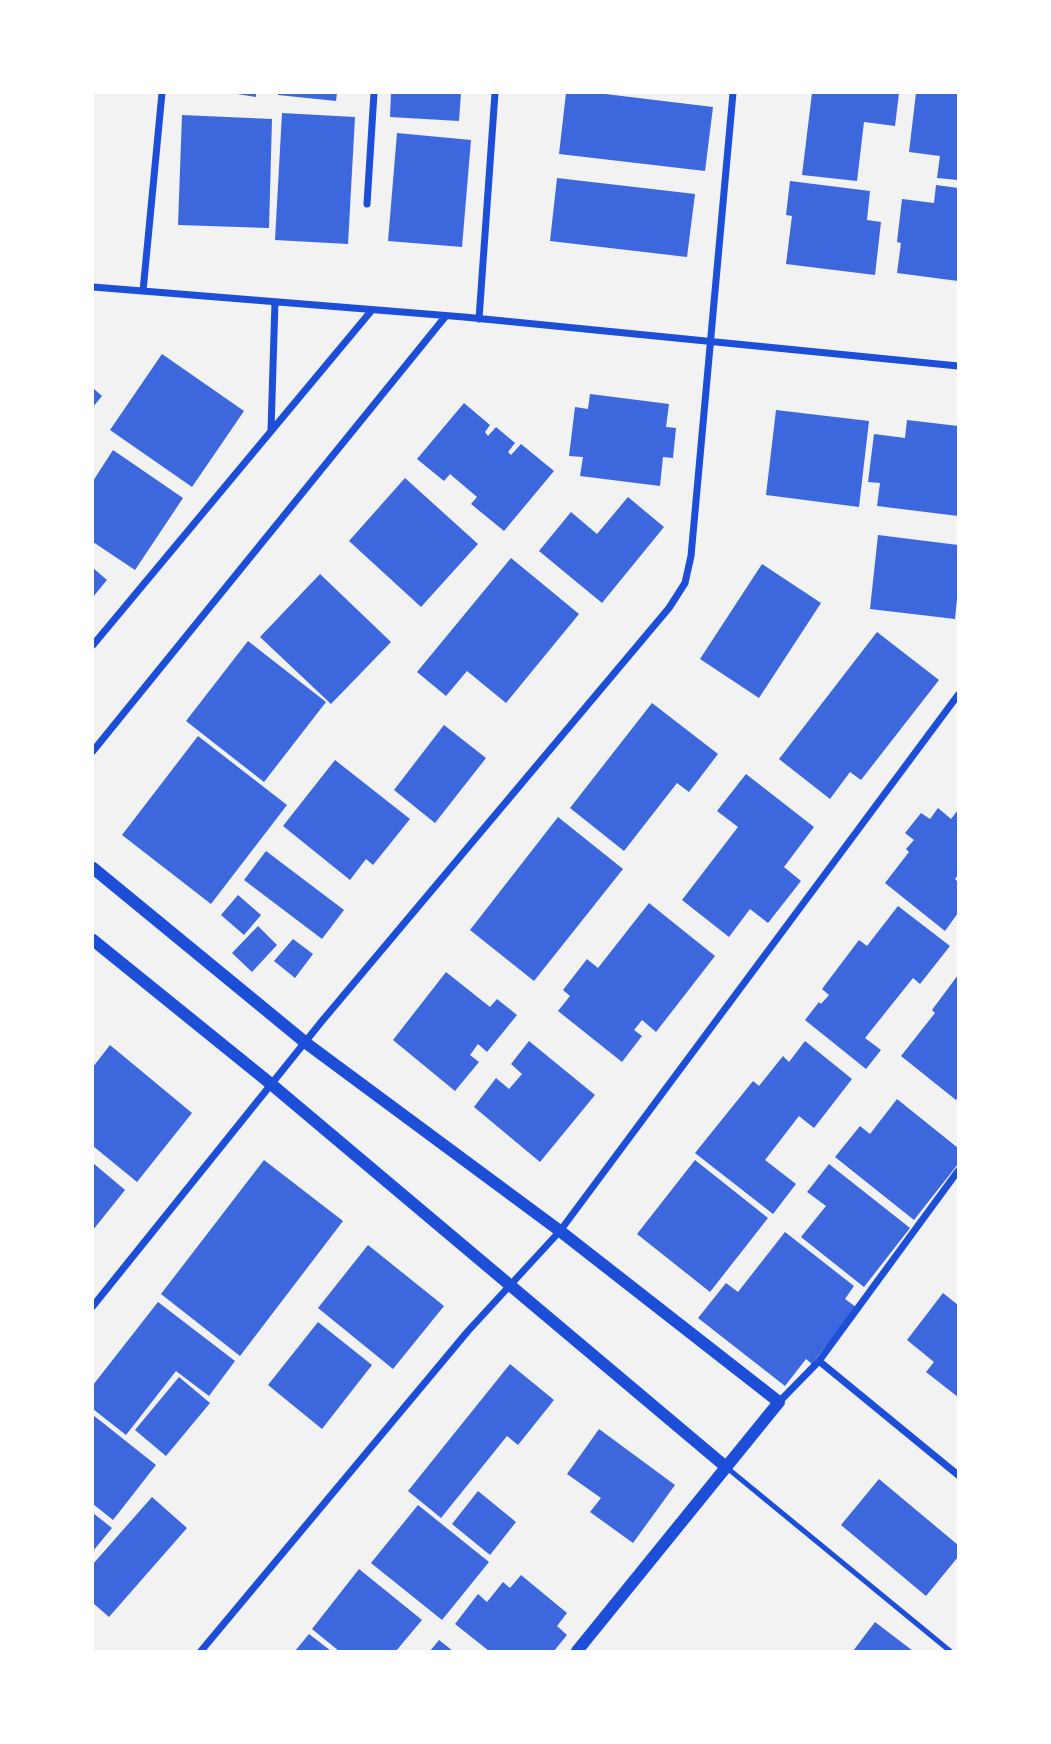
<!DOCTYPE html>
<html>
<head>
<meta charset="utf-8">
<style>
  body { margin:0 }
  #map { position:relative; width:1051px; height:1744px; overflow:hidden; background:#f2f2f2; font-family:"Varela Round",sans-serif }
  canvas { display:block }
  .frame { position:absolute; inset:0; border:94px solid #fff; pointer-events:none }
</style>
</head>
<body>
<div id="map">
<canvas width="1051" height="1744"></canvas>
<div class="frame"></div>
</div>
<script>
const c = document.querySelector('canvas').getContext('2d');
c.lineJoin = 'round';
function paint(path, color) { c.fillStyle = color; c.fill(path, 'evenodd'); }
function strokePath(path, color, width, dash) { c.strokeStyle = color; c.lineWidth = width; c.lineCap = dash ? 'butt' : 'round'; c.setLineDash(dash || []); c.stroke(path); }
const building = new Path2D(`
  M231,93h25v4z
  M278,93h59l-1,8 -58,-6z
  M391,93h70l-2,28 -69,-4z
  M566,93h31l116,14 -8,64 -146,-17z
  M812,93h87l-4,33 -31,-4 -7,59 -55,-6z
  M916,93h42v87l-21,-2 3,-22 -31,-4z
  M282,113l73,4 -7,127 -73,-4z
  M182,115l90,4 -3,109 -91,-3z
  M397,133l74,7 -9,107 -74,-6z
  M557,178l138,16 -8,63 -137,-16z
  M790,181l80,10 -3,29 14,2 -6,53 -89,-11 6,-48 -6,-1z
  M936,185l22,3v93l-61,-8 4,-30 -4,-1 5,-43 32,4z
  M162,354l82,57 -52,76 -82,-57z
  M93,388l9,8 -9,11z
  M590,394l79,10 -3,23 10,1 -3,30 -10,-1 -3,29 -80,-10 3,-19 -14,-1 6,-49 13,2z
  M464,403l26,22 -5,7 3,4 8,-9 19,16 -7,9 3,3 10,-11 33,27 -50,60 -33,-27 6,-7 -27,-23 -6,7 -27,-22z
  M776,410l93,11 -10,86 -93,-12z
  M907,420l51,6v90l-81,-10 3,-23 -12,-1 6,-48 31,4z
  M113,450l70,48 -48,72 -42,-28v-61z
  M405,478l73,66 -57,63 -72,-66z
  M628,497l36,30 -62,76 -63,-52 32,-39 26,22z
  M878,535l80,10v44l-3,30 -85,-10z
  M511,558l68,56 -73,89 -39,-32 -21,25 -29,-24z
  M762,564l59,39 -62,95 -59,-39z
  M93,568l14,12 -14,17z
  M320,574l71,68 -60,62 -71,-67z
  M877,632l62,48 -78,100 -11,-8 -20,27 -51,-40z
  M248,641l78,61 -62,80 -78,-61z
  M652,703l66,51 -29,38 -12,-9 -53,68 -54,-43z
  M444,725l42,33 -51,65 -41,-33z
  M198,736l89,69 -76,99 -89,-69z
  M335,760l75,59 -37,46 -7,-6 -16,21 -67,-54z
  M746,774l68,53 -30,40 17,14 -33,42 -18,-14 -21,28 -47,-37 56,-73 -21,-16z
  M938,808l13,11 7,-9v65l-3,4 3,3v31l-13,18 -60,-48 24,-31 -3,-3 8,-9 -9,-7 16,-20 9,6z
  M558,817l65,52 -89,112 -64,-51z
  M266,851l78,59 -22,29 -78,-59z
  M238,895l23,20 -17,20 -23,-20z
  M649,903l66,53 -59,76 -14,-12 -8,10 8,6 -20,26 -64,-51 12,-15 -7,-6 24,-31 11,9z
  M898,906l52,40 -30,38 -7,-6 -48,60 16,12 -15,19 -61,-49 14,-18 2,2 8,-9 -7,-6 37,-49 8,6z
  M258,926l19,19 -25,27 -20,-19z
  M293,939l20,15 -18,24 -21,-17z
  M446,972l44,35 7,-8 20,16 -30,37 -9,-8 -8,11 9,7 -24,29 -62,-51z
  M958,975v123l-2,2 -55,-44 34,-43 -3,-3z
  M529,1041l66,54 -55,67 -66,-55 22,-29 13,11 13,-15 -11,-10z
  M805,1041l47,38 -38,49 -15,-12 -34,44 31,24 -23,30 -78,-61 58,-72 6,5 24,-30 6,6z
  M110,1045l82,68 -55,69 -44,-36v-79z
  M897,1099l61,49v16l-44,56 -79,-63 25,-31 10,8z
  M264,1160l79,61 -103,135 -79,-62z
  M695,1160l73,58 -58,74 -73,-58z
  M93,1163l32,27 -32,40z
  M829,1164l81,64 -46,59 -63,-50 25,-31 -19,-14z
  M785,1232l69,54 -9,13 11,8 -44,57 -6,-5 -21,27 -87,-68 28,-35 12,9z
  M368,1245l76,61 -51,63 -75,-61z
  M943,1293l15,12v92l-32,-25 8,-10 -27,-22z
  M158,1302l77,59 -26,35 -33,-25 -50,64 -33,-26v-24z
  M318,1322l54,43 -50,64 -54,-44z
  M510,1364l44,36 -36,45 -11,-9 -66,82 -33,-27z
  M179,1377l31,26 -44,53 -31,-26z
  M93,1415l63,50 -43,55 -20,-16z
  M599,1429l76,56 -42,58 -43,-31 11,-14 -34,-24z
  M879,1479l79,66v12l-32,39 -85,-71z
  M478,1491l38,31 -26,33 -38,-31z
  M152,1497l35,31 -78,89 -16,-14v-39z
  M418,1505l71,57 -47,58 -71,-57z
  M93,1513l19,15 -19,23z
  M359,1569l63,51 -26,31h-57l-27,-22z
  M521,1575l46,38 -10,13 10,9 -13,16h-65l-34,-27 23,-30 9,8 16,-20 7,6z
  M875,1622l38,29h-60z
  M309,1634l22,17h-36z
  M439,1640l14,11h-23z`);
const service = new Path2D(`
  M726,1467l224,184`);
const minor = new Path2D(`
  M367,204l7,-111
  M93,287l371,30 494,49
  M143,291l19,-198
  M479,319l16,-226
  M271,430l4,-128
  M93,645l279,-335
  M93,751l352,-434
  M93,1306l229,-285 347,-413 16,-25 6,-27 42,-463
  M819,1361l139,114
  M779,1402l40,-41 139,-190
  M201,1651l267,-320 92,-100 398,-536`);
const tertiary = new Path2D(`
  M93,868l213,175 254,188 219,171 -202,249
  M93,940l178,144 455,383`);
paint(building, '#3d67dc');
strokePath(service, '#1d4ed8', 5);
strokePath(minor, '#1d4ed8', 7);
strokePath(tertiary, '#1d4ed8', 12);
</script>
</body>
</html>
